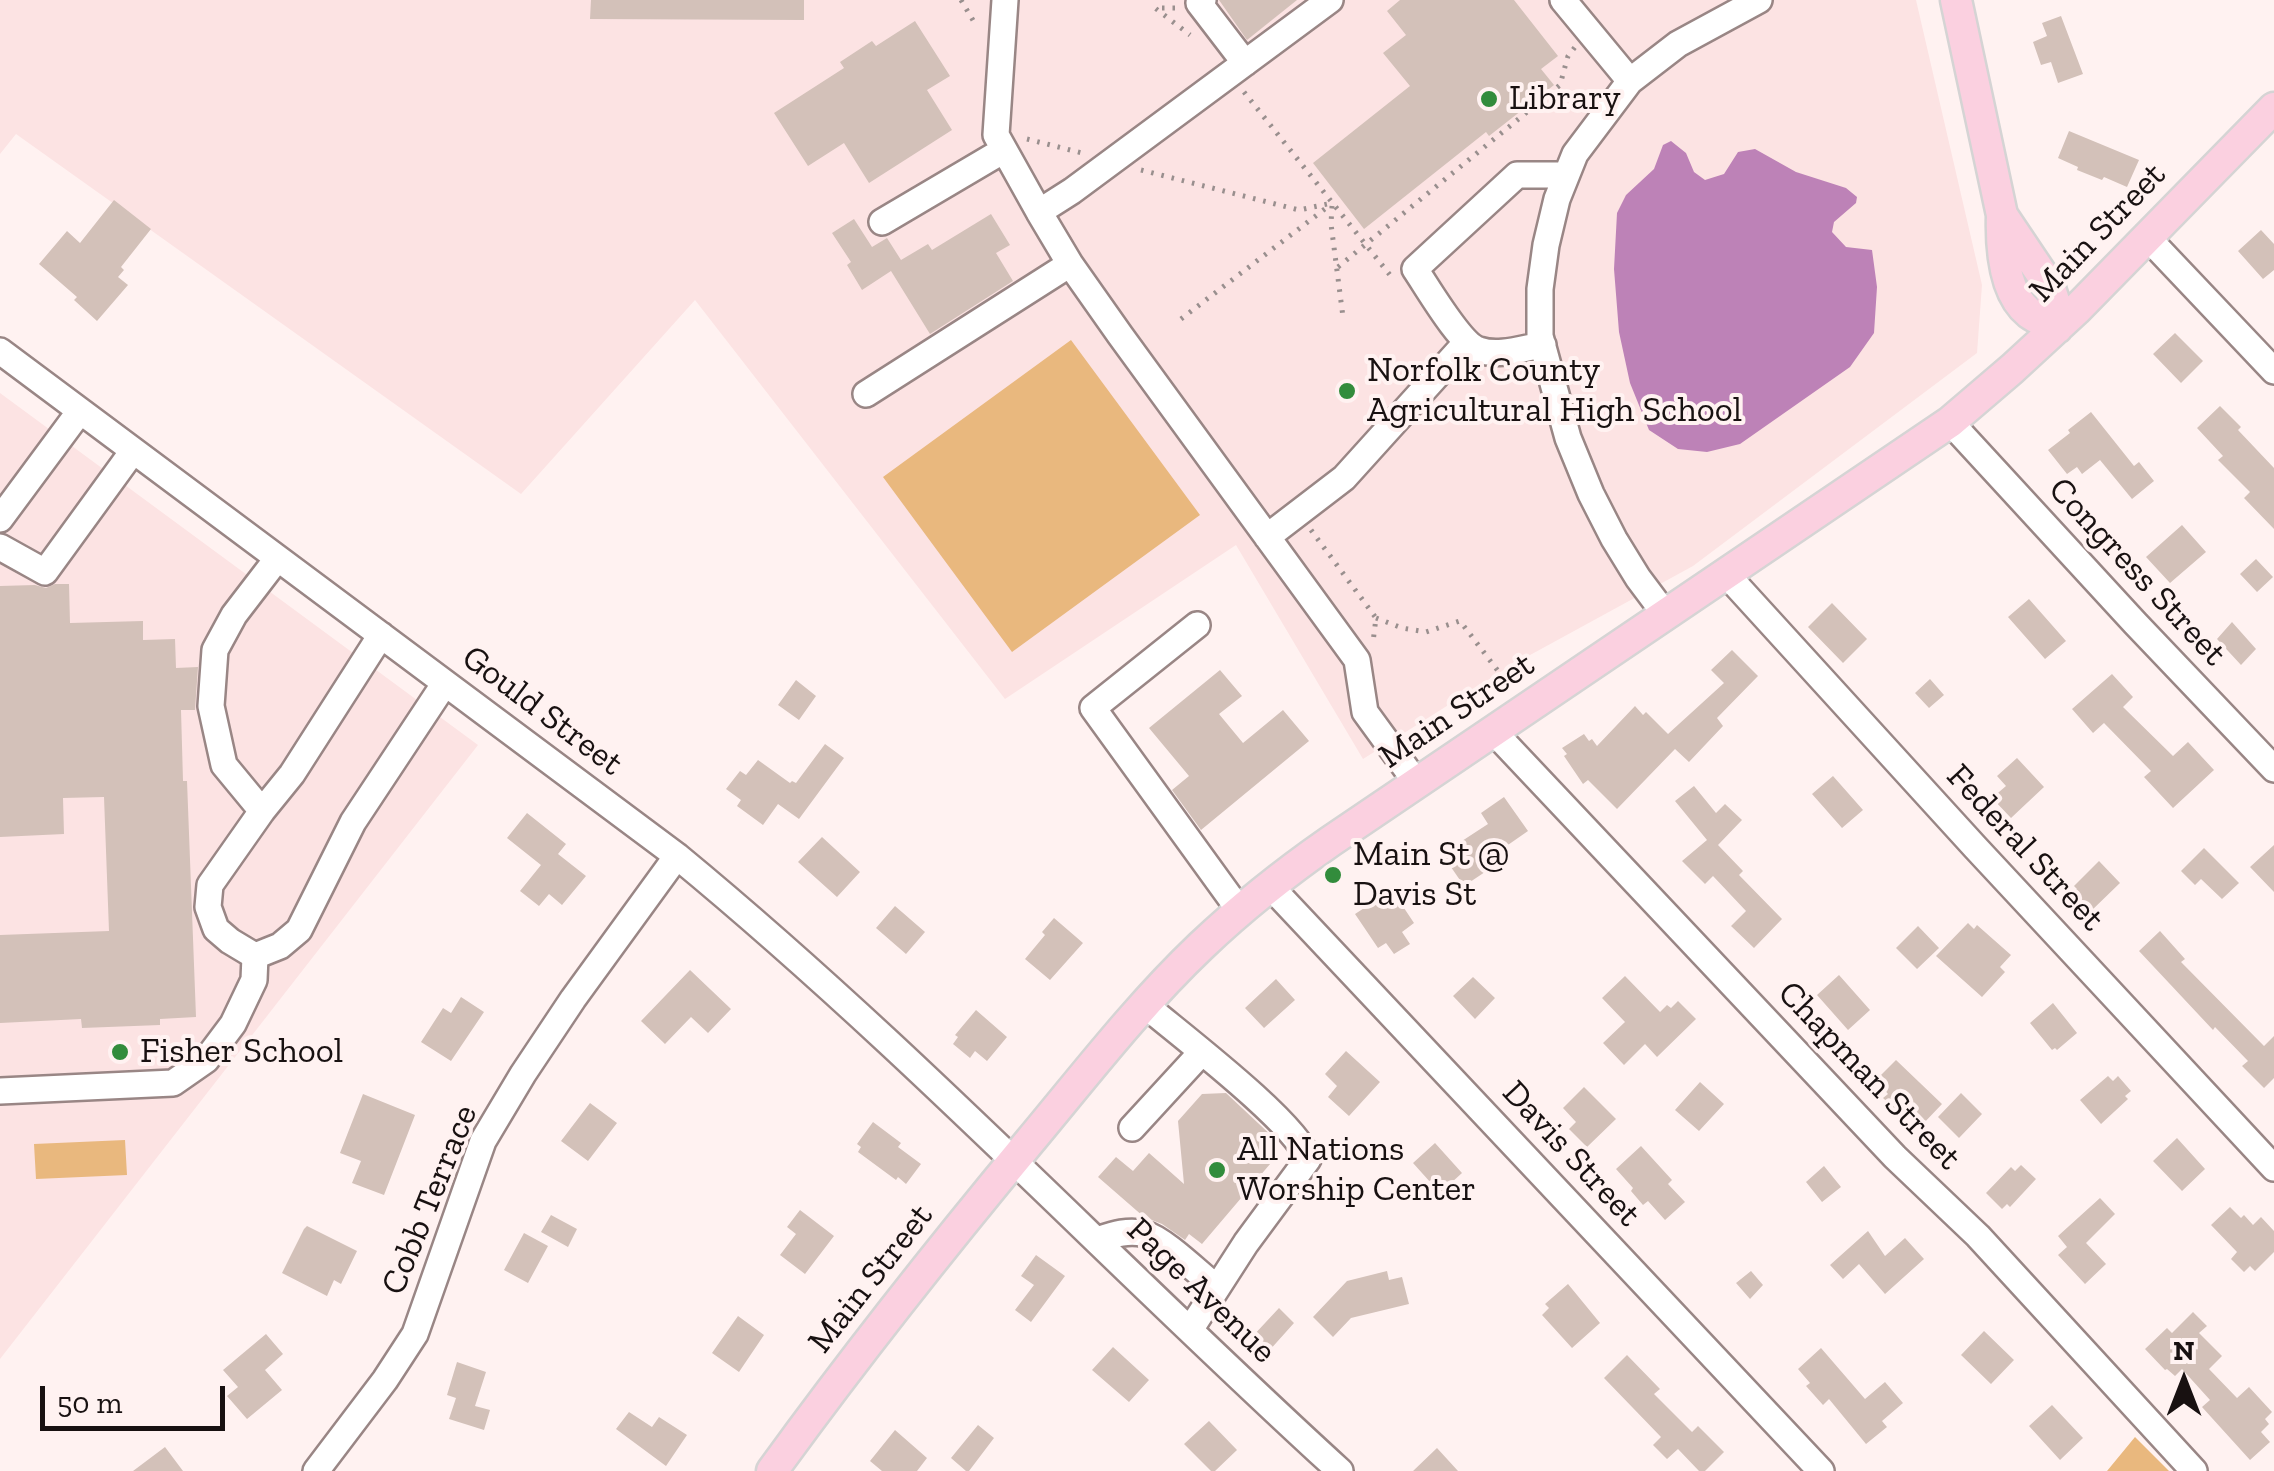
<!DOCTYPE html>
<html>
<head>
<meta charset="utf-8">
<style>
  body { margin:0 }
  #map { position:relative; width:2274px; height:1471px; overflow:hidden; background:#fff2f1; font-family:"Zilla Slab",serif }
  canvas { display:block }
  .north { position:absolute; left:2134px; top:1331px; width:100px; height:100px; -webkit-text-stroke:8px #fff2f1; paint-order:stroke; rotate:0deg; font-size:28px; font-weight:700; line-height:40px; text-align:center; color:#181111 }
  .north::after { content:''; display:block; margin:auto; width:35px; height:45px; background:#181111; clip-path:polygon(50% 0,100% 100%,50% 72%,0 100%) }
  .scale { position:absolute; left:40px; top:1386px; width:185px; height:45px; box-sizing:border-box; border:5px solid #181111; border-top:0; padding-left:12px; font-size:30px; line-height:35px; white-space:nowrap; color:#181111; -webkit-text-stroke:8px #fff2f1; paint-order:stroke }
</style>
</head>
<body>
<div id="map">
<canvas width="2274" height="1471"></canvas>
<div class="north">N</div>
<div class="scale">50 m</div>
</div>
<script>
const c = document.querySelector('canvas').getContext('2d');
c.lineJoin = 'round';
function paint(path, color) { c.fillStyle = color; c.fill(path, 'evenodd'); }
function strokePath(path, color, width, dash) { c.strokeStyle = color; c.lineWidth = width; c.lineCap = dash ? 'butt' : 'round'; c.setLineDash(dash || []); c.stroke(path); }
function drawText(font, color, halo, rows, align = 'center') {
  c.font = font + ' "Zilla Slab",serif'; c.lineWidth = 8; c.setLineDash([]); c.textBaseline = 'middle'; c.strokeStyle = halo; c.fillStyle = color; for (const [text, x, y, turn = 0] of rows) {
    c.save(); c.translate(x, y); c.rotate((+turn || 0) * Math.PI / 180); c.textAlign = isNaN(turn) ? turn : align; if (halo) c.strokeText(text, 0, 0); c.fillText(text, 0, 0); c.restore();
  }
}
const built = new Path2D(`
  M0,0h1916l66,285 -5,68 -284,213 -183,100 -147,93 -127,-214 -231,154 -310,-399 -174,194 -505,-360 -16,20z
  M0,393l478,352 -478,614z`);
const green = new Path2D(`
  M1071,340l129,175 -188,137 -129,-175z
  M125,1140l2,35 -91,4 -2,-35z
  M2135,1437l34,34h-62z`);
const water = new Path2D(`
  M1671,141l15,12 8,19 11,8 19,-6 14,-22 17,-3 41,23 50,16 11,9 -1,6 -22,19 -2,10 14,15 26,3 5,37 -3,46 -24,34 -110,77 -33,8 -29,-3 -29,-19 -19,-47 -11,-51 -5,-63 3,-56 9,-18 28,-26 9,-24z`);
const building = new Path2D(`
  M591,0h213v20l-214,-1z
  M1219,0h78l-50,40z
  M1400,0h114l44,56 -17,13 13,16 -65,51 -3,-4 -122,97 -51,-66 97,-77 -27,-33 23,-18 -19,-24z
  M2061,16l22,58 -25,9 -7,-21 -10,3 -8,-23 14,-6 -5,-13z
  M915,21l35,55 -23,14 25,40 -83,53 -25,-40 -36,23 -34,-53 70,-45 -4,-6 32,-21 4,5z
  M2069,131l70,29 -12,27 -23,-10 -2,3 -25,-10 1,-3 -20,-9z
  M114,200l37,29 -30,38 3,3 -6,7 10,8 -31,36 -23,-21 3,-3 -38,-33 28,-33 13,12z
  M991,214l19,31 -14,8 17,28 -83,53 -39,-63 -29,19 -15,-25 4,-3 -19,-29 22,-14 18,28 15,-9 14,22 27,-16 4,6z
  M2261,230l13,14v26l-11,9 -25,-28z
  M2175,333l28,28 -22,22 -28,-29z
  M2220,406l21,21 -3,3 36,38v61l-30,-31 6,-6 -32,-32 5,-4 -26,-28z
  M2091,412l43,54 5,-4 15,19 -22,18 -32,-39 -18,14 -5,-7 -10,7 -19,-24 22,-17 -2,-3z
  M2182,525l24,27 -36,31 -24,-26z
  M2256,559l17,18 -16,15 -17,-18z
  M55,584h14l1,39 73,-2v19l32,-1 1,29 22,-1 -3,43h-14l2,71h4l9,236 -36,2v6l-78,3 -1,-9 -81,4v-88l109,-4 -5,-134 -41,1 1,36 -64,3v-251l35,-1 11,3z
  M2029,599l37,42 -21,18 -37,-42z
  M1832,603l35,36 -24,24 -35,-36z
  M2232,622l24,27 -15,16 -24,-26z
  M1732,650l26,26 -41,42 6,8 -34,36 -14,-13 -58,60 -29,-29 -5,4 -19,-28 3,-2 -5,-6 22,-14 5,7 3,-2 5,7 38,-40 8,9 3,-3 22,22 56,-51 -13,-13z
  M1220,670l22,26 -23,18 24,29 40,-33 26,31 -108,89 -29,-40 17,-14 -40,-48z
  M2112,674l21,23 -10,10 50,49 15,-14 26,28 -41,38 -29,-31 7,-6 -47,-48 -11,10 -21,-24z
  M1930,679l14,16 -15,13 -14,-15z
  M796,680l20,16 -17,24 -21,-15z
  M825,744l19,14 -45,61 -21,-15 -15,21 -26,-19 4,-6 -15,-11 14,-18 6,4 12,-15 32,23 2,-2 4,2z
  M2017,758l27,29 -33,31 -19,-20 14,-12 -9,-10z
  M1833,776l30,34 -21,18 -30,-34z
  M1694,786l22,27 9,-9 17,16 -24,25 25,26 -4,4 43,44 -28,29 -23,-22 15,-15 -33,-35 -8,8 -23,-23 25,-21 -32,-39z
  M1504,797l24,34 -46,32 6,7 -24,16 -22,-32 46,-30 -7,-11z
  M527,813l39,31 -8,10 28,22 -24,29 -13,-11 -10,12 -19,-15 21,-26 -34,-27z
  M822,837l38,35 -23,25 -39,-35z
  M2274,845v47l-24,-25z
  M2204,848l35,35 -17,16 -21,-20 -6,6 -14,-14z
  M2099,861l21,22 -30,29 -18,-19 5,-4 -3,-3z
  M1392,890l22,33 -12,9 8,12 -16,10 -8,-11 -8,5 -23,-34z
  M895,906l30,26 -19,22 -30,-26z
  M1054,918l29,25 -33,37 -25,-21 20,-24 -3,-3z
  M1968,923l6,6 3,-4 34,30 -11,12 5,5 -23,25 -46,-41z
  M1918,926l21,22 -22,21 -21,-21z
  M2160,931l25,28 -4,3 83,84 10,-10v42l-10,10 -22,-22 6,-5 -33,-34 -2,3 -74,-79z
  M690,970l41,39 -23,24 -17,-16 -26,27 -24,-23z
  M1839,975l31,35 -22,20 -31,-35z
  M1625,976l35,36 7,-7 4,3 7,-7 18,18 -39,38 -12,-13 -21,21 -21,-22 22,-21 -23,-24z
  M1473,977l22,21 -20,21 -22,-23z
  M1276,979l19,21 -31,28 -19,-20z
  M461,997l23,15 -33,49 -30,-19 22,-34 8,5z
  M2053,1003l24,30 -20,17 -2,-2 -3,2 -22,-27z
  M976,1010l31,27 -20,24 -12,-10 -5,7 -17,-14 5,-7 -3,-2z
  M1346,1051l34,31 -31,34 -21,-19 9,-11 -12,-12z
  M1896,1060l46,44 -20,21 -20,-19 -5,5 -14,-13 5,-4 -12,-14z
  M2108,1076l5,5 5,-5 13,15 -6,5 3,3 -27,25 -21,-24z
  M1700,1082l24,22 -25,27 -24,-21z
  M1584,1087l32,32 -29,28 -18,-18 7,-7 -13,-14z
  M1226,1093l48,45 2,19 -74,87 -13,-10 -4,6 -23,-16 -18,-7 -46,-40 18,-20 17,14 16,-18 35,31 -6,-63 24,-27z
  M1961,1093l21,21 -23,24 -21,-21z
  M363,1094l52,21 -31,80 -32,-12 9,-22 -21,-8z
  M590,1103l27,20 -29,38 -27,-20z
  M873,1122l28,21 -3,4 23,17 -15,20 -8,-7 -2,3 -38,-28 3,-5 -4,-3z
  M2177,1138l28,31 -23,22 -29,-30z
  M1435,1143l27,30 -22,20 -27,-30z
  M1641,1146l31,34 -4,4 17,18 -20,18 -17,-19 -5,4 -12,-14 2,-3 -17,-19z
  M2021,1165l15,14 -26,28 -3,-3 -5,5 -16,-16 25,-26 4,4z
  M1824,1166l17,21 -19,15 -16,-20z
  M2100,1198l15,16 -29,29 20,21 -21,20 -27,-29 9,-8 -9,-11z
  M2230,1207l11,11 3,-3 9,10 8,-8 13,14v21l-19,19 -5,-5 -6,6 -13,-13 6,-7 -26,-27z
  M800,1210l34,26 -29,38 -25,-19 16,-21 -9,-7z
  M551,1215l26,14 -9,18 -27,-15z
  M307,1226l50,25 -16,33 -7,-4 -7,16 -45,-23 22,-44z
  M1868,1231l17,25 20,-18 19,21 -39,35 -26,-30 -16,15 -13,-14z
  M524,1233l24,13 -20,37 -24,-13z
  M1036,1255l29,21 -34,46 -16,-12 19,-25 -13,-9z
  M1387,1271l2,9 13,-3 7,27 -58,14 -18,19 -20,-20 34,-36z
  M1751,1271l12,14 -13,14 -14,-16z
  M1568,1284l32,39 -28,25 -30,-33 7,-7 -4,-4z
  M1279,1308l15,15 -26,29 -16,-15z
  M2193,1312l14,14 -8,7 23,23 -13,13 28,29 12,-11 23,25 -7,7 4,5 -8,8 9,10 -20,18 -48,-53 8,-7 -28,-31 -7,7 -8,-7 -2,1 -20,-21 22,-21 5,5z
  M738,1316l26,19 -25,37 -27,-19z
  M1984,1331l30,29 -23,24 -30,-29z
  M266,1334l17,20 -18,16 17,20 -35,29 -20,-23 11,-9 -15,-17z
  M1113,1347l36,33 -20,22 -37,-32z
  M1821,1348l44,51 20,-17 18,21 -21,18 5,6 -21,17 -37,-45 -6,6 -17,-19 4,-3 -12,-14z
  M1627,1355l33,34 -6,5 38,38 6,-6 26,26 -19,19h-6l-21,-22 -11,10 -14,-14 8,-8 -57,-59z
  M457,1362l29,10 -11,34 15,4 -6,20 -35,-11 7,-21 -9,-3z
  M2052,1405l31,33 -23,22 -31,-34z
  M629,1412l23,15 7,-10 28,18 -21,31 -50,-37z
  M1209,1421l28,29 -22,21h-4l-27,-27z
  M978,1425l16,13 -25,33h-3l-15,-13z
  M895,1430l32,28 -10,13h-35l-12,-10z
  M165,1447l18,24h-50z
  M1437,1448l21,23h-45z`);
const path = new Path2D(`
  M961,0l16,27
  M1175,8h-20l35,27
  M1244,92l146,183
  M1027,139l55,14
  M1141,170l158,40 33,-7
  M1332,206l-1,18 12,93
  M1338,267l222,-182 8,-29 7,-9
  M1181,319l149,-114
  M1311,530l65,88 -3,24
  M1376,618l26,10 24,4 34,-11 51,67`);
const minor = new Path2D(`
  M1005,0l-9,135 43,77
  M1203,0l-4,3 46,60
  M1330,0l-258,191 -33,21 31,52 50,71 237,325 8,52 51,70
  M1563,0l67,81
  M882,222l122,-72
  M2146,236l128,135
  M1543,345c-20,3 -44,12 -64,5 -19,-6 -51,-62 -64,-81l102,-94h49
  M0,351l677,505c233,192 440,412 663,615
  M866,394l204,-130
  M1950,422l185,201 139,146
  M0,519l80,-108
  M1267,537l77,-59 122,-135
  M0,547l45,25 88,-121
  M1726,574l249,273 299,321
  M1665,614l-27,-36 -24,-39 -23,-45 -23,-56 -28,-102v-47l6,-44 11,-46 18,-45 55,-73 48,-37 81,-44
  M1197,625l-104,83 147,203
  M381,635l-89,139 -30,37 -52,74 -2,22 8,22 14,12 25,15 25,-10 19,-16 54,-108 92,-139
  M1493,731l402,426 83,79 216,235
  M262,811l-38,-46 -13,-59 4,-56 19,-35 43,-56
  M1270,886l551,585
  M1145,1005c33,28 153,119 163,154l-62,84 -56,87
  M0,1091l173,-8 33,-23 27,-36 21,-44 1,-24
  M1132,1128l69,-75
  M1097,1240c15,-5 32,-11 48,-6 20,6 54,40 72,54
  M316,1471l69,-91 30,-46 68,-193 40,-67 50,-75 104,-143`);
const major = new Path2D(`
  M1956,0l46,215c-1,31 1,77 27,98 8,6 19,10 28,15
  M2002,215l47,70 5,16 3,27
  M772,1471c82,-113 169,-223 258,-330 55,-66 108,-135 171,-195 40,-38 84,-73 130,-105l619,-419 62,-53 64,-59 198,-202`);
const markers = [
  [1489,99,10,"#328c3c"],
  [1347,391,10,"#328c3c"],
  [1333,875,10,"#328c3c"],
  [120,1052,10,"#328c3c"],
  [1217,1170,10,"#328c3c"]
];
const poiNames = [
  ["Library",1509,99],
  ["Norfolk County",1367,371],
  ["Agricultural High School",1367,411],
  ["Main St @",1353,855],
  ["Davis St",1353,895],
  ["Fisher School",140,1052],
  ["All Nations",1237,1150],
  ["Worship Center",1237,1190]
];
const streetNames = [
  ["Main Street",2098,233,-46],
  ["Congress Street",2137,572,47],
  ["Gould Street",542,711,37],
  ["Main Street",1457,711,-34],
  ["Federal Street",2025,848,47],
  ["Chapman Street",1869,1076,46],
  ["Davis Street",1571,1154,47],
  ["Cobb Terrace",430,1200,-68],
  ["Main Street",871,1279,-52],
  ["Page Avenue",1201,1291,44]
];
paint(built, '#fce3e3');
paint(green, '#e9b87e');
paint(water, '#bd82b7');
paint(building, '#d3c1b9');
strokePath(minor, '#998685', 30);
strokePath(major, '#d5d4d4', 35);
strokePath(path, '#998f8e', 5, [2.5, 8]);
strokePath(minor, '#fff', 25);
strokePath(major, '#fbd0e0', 30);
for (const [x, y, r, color] of markers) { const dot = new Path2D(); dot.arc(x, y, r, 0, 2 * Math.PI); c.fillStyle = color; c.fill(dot); strokePath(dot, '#fff2f1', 4); }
drawText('35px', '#181111', '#fff2f1', poiNames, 'left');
drawText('35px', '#181111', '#fff2f1', streetNames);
</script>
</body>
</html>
